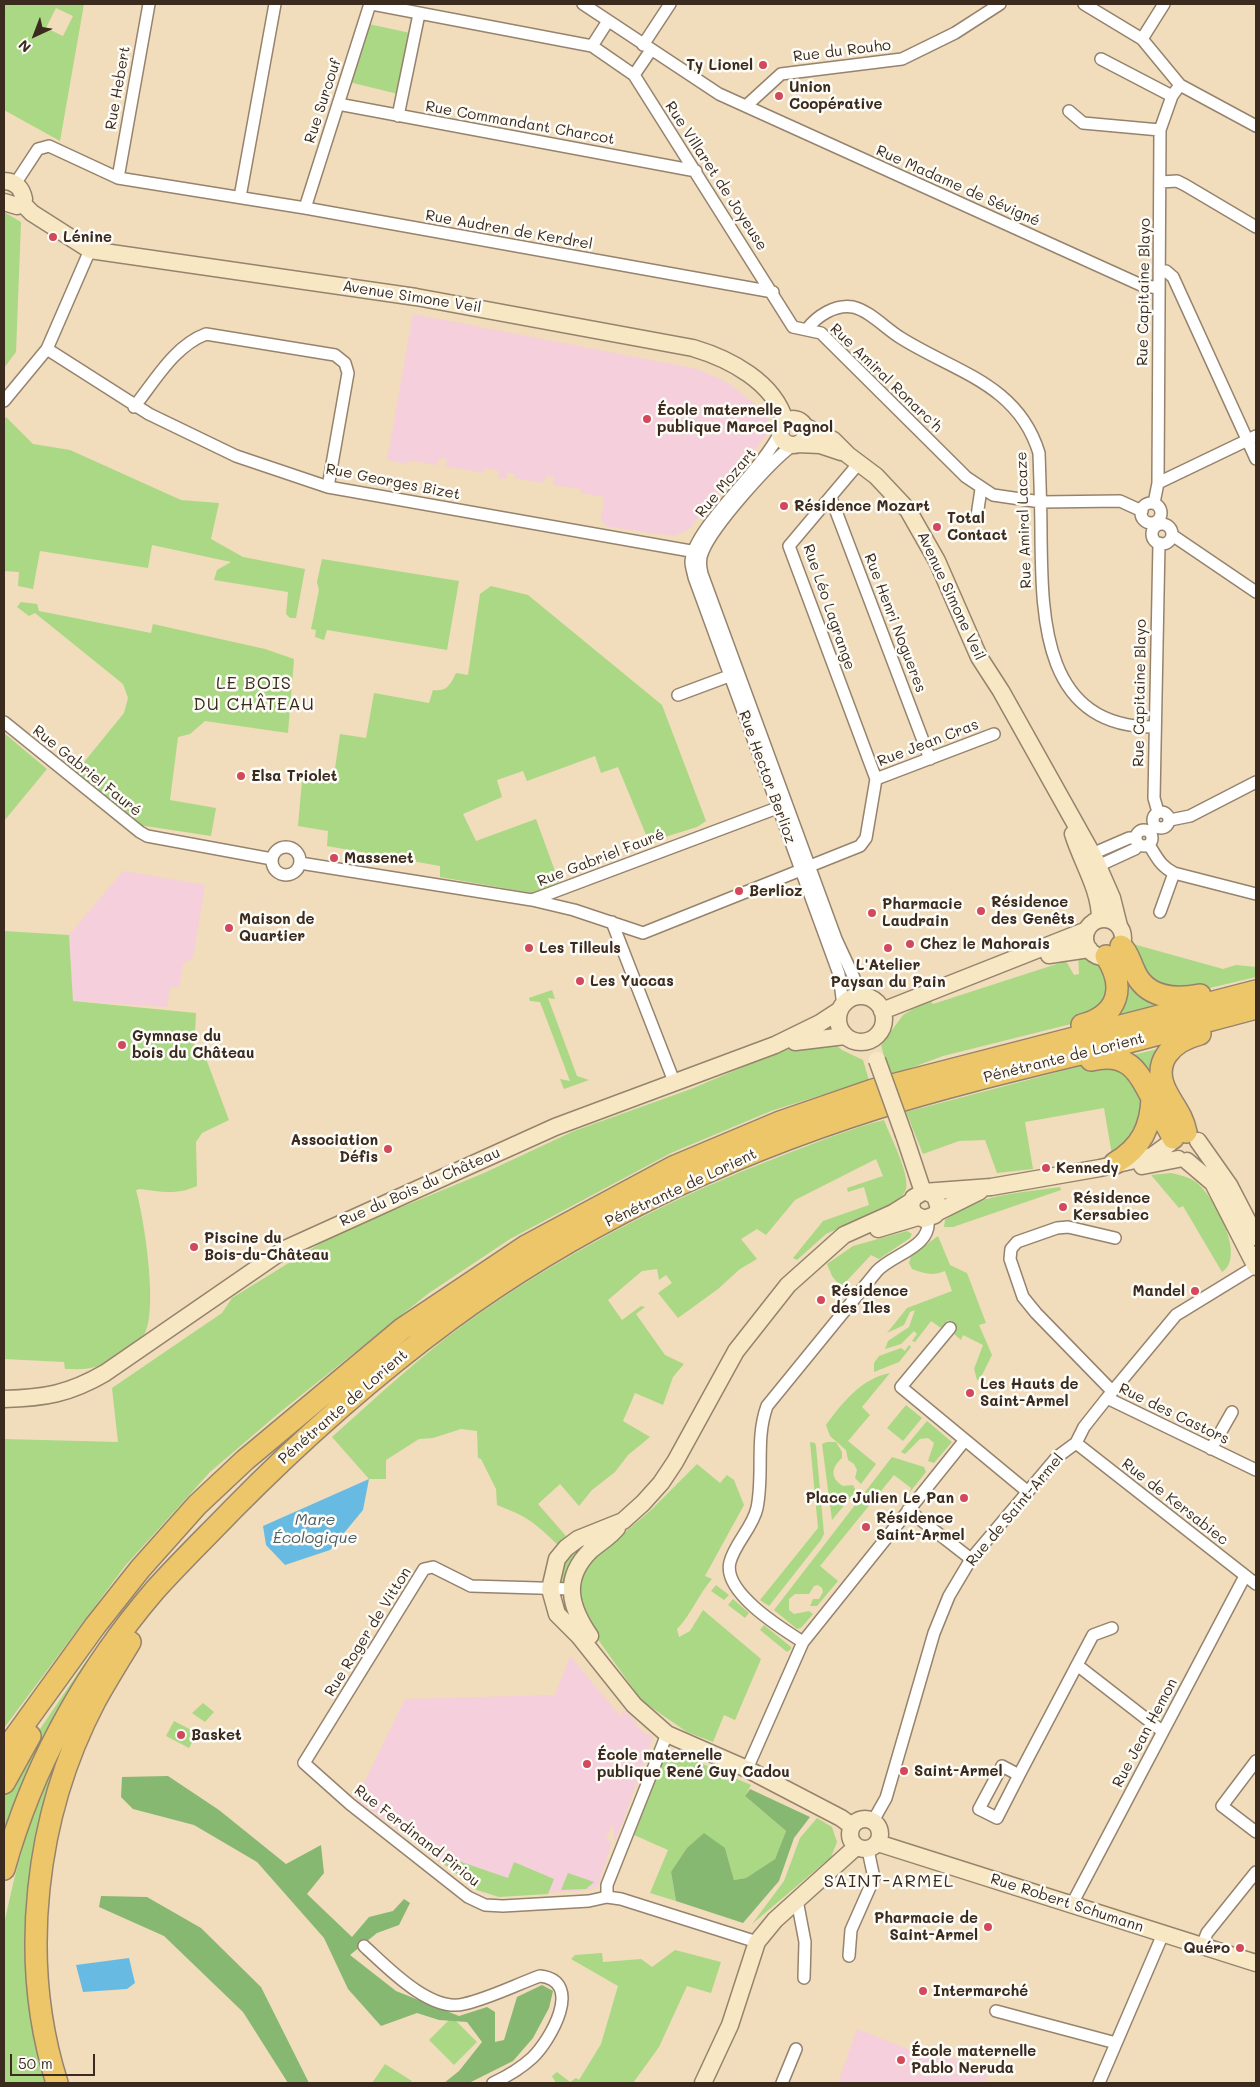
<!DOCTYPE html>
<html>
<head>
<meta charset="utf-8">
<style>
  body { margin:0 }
  #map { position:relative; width:1260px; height:2087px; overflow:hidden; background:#f1dcbc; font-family:Mali,sans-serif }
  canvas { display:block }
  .frame { position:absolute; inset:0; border:5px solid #3b2a1e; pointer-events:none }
  .north { position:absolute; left:10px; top:10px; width:50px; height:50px; -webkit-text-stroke:4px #fdfcf7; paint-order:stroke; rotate:223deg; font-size:14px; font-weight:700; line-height:20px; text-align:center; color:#3b2a1e }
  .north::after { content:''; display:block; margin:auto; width:18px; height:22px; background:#3b2a1e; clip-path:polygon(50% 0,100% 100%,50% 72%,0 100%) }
  .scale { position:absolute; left:10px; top:2054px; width:85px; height:22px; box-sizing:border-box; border:2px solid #3b2a1e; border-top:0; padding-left:6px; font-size:15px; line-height:18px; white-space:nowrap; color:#3b2a1e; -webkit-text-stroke:4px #fdfcf7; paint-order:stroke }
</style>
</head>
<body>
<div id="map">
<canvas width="1260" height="2087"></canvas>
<div class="frame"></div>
<div class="north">N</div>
<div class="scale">50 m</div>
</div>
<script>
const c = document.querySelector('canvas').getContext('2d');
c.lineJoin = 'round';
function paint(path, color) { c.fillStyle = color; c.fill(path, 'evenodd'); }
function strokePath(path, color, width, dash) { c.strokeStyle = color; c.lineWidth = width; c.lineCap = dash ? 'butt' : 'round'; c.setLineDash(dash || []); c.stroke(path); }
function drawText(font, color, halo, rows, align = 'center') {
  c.font = font + ' Mali,sans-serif'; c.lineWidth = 5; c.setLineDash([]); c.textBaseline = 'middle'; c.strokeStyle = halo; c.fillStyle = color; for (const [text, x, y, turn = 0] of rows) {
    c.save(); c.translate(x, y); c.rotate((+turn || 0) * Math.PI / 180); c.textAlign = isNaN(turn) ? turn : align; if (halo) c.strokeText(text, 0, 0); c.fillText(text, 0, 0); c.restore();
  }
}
const built = new Path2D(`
  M413,314l284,55 31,14 33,26 7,11 1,12 -81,98 -15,6 -63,-9 -6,-3 -3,-3 3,-24 -23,-4v-4l-28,-4 1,-8 -8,-1 -2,7 -30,-5 1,-4 -7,-2 -2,7 -8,-1 1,-7 -14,-3 -2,5 -38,-7 2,-7 -8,-1 -2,7 -28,-5 -1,4 -21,-4z
  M123,871l82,14 -12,73 -10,6 -4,24 -9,-1 -3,20 -94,-6 -4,-66z
  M570,1656l51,61 2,-8 14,14 -1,3 11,9 2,-1 4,3 -38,106 -2,-20 -7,16 6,3 -14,44 -8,4 -94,6 -14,-3 -126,-94 49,-100 150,-4z
  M857,2029l53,21 4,-6 75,28 -4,11h-147z`);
const green = new Path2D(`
  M4,4h80l-24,137 -56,-31zM56,8l17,8 -10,20 -17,-8z
  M364,23l51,11 -13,61 -57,-14z
  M4,212l17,10 -5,130 -12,16z
  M6,417l27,27 37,6 111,50 38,3 -8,36 32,18 62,12 -9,49h-6l-4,-4 2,-22 -74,-12 3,-10 14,-8 -79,-17 -4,23 -108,-17 -7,38 -15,-3 1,-14 -15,-1v-152z
  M322,559l137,22 -12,69 -120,-20 -3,10 -9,-3 1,-7 -5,-1 8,-39 -2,-8z
  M491,586l37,9 134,110 44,116 -9,6 -48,15 -31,-75 -17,6 -6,-17 -68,25 -4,-10 -26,9 5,17 -39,17 13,27 60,-22 23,63 -27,11 -92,-16v-11l-113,-20 1,-15 -30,-5 4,-45 3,-4 28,5 7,-48 26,4 8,-45 55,10 4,-13c14,2 18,-6 23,-17l12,2 12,-81z
  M21,602l16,2 2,7 112,22 2,-9 112,25 29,10 -6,74 -83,-12 -15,13 -12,3 -8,63 46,8 -5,28 -72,-11 -63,-53 48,-59 4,-15 -5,-14 -88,-71 -6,3 -12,-9z
  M4,733l43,36 -43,52z
  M4,931l65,4 4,66 123,12 -2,39 11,4 24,64 -27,13 -6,9 1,44c-20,9 -36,6 -57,3l-4,1c8,28 22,117 9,143 -5,8 -41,32 -50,34 -10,3 -20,2 -30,2l-1,-7 -60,-3z
  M1133,944l90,25 13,-4 20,2v10l-46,11 -40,3 -31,-18z
  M1078,951c28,12 28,15 35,44l-30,26 -140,35 -54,20 -8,-31 22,-30 26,-16 4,5 133,-43 8,14 5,-1z
  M1115,959l61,46 -68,17z
  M552,990l3,9 -7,-1 29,78 12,4 -25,9 -4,-10 10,2 -30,-79 -10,-1 -1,-3z
  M828,1039l14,11 21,10 6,20 -98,31 -100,42 -161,86 -81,54 -150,120 -69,59 -85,94 -121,162v-289l114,3 -6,-54 110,-75 10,-15 102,-63 150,-62 90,-42 117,-42 92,-39z
  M1166,1047l-5,42 -33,-33z
  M1116,1063l30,34 -5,35 -29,23 -8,-47 -79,14 8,47 -36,4 -12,-33 -26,1 -36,13 -17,-42 175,-46z
  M884,1120c6,16 26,54 22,69 -2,6 -6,9 -10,13l-70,32 -29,26 -4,-2 30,-37 46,-16 -5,-18 -16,5 -1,-4 36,-12 -7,-17 -81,41 -29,35 -9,-6 -16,10 16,20 -17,10 -22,20 -40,29 -20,-25 14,-10 -6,-8 -7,5 -2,-11 -15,2 -34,29 14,20 19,-14 4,1 -9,7 29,41 19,9 -11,13 -10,28 -28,-12 -12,28 27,16 -22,18 -13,17 -23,18 -13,16 -19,-22 -22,20 28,32 -8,9c-24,-23 -30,-28 -61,-40l-1,-16 -15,-30 -3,-1 -1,-27 -16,-2 -28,9 -14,1 -33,21v19h-17l-37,-42c49,-44 97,-89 151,-126 93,-64 193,-115 298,-155 34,-13 68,-27 103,-36z
  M1171,1173c9,2 18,4 25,9 18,14 51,75 26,90l-39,-66 -4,2 -28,-33z
  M1060,1187l1,3 -108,37h-9l1,-7c28,-26 78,-27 115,-33z
  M907,1231l5,3 -2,4 -31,21 -8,-4 -30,32 -9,-11 -5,-12 26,-18z
  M938,1236l12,29 17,8 19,50 -7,2 13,30 -12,24 -3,1 -3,-11 9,-24 -20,-10 -2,5 -9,-8 3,-5 -7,-7 -7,8 -10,-7 -16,21 -3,-1 5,-7 -3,-3 -13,13 -16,5 3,-8 21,-14 6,-17 -5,2 -6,13 -17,8 20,-25 45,-17 -7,-20c-12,5 -20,3 -33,-2l-3,-6 2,-7z
  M909,1345l2,2 -12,15 -25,10v-9l5,-7 22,-8 4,3z
  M890,1373l-28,34 8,8 -22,26 28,23 -15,20 -6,-6 2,-8 -3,-6 -6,-4 -2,-10 -16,-14 -4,-11c16,-22 36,-47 64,-52z
  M906,1405l16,13 -19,23 -16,-13z
  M927,1421l25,21 -18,21 -6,-2 6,-18 -6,-5 -8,1 -15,15 -4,-2z
  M810,1442l5,1 1,3 8,88 -3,6 -52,66 -9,-6 58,-72z
  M827,1442h9l6,10v6c-11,10 -12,20 1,28l10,-1 3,6 -24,29 -10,-76z
  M892,1457l32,10 2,5 -16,20 1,-4 -17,-13 -74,91 18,15 -21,25h-7l3,-7h6l4,-7 -1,-4 -4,-3 -4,1 -5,8h-14l-6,5v11l5,4 15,-3 4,3 -12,14 -4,1 -23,-19z
  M697,1464l23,19 7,-8 7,5 10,25 -39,71 7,3c-14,16 -21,36 -35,50l2,8 11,-6 13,-21 58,49 -26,61 -11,-5 -11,27 -26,-10 -45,-31 -48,-67 -17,-33 3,-25 7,-12 63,-53z
  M586,1543l-18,38 -5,4 -7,-2c3,-20 9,-34 30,-40z
  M716,1585l13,10 -5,5 -13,-9z
  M733,1599l16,14 -4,5 -17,-13z
  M122,1618l-118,228v-53l30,-55 50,-74z
  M764,1625l27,22v2l-4,3 -27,-22z
  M203,1703l11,9 -9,10 -13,-9z
  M85,1708l-49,167 16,208h-48v-158c9,-43 19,-87 37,-128 12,-30 29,-59 44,-89z
  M174,1721l23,12 -8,15 -23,-12z
  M673,1751l78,34 -6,11 41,35 -11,28 -29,19 -12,2 -9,-32 -54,24 5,29 -26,-8 18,-43 -34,-15 31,-81z
  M817,1818l15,9 5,15 -6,15 -79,67 32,-43 16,-43z
  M447,1857l61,21 6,-16 40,17 -6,15 -49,3 -22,-7 -37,-29z
  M568,1873l26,9 -8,7 -25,1z
  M675,1950l46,12 -10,31 -24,-7 -28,61 -26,36h-77l-4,-7 5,-4 13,10 6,-4 3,2 22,-36 17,-58 -47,-27 4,-4 27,-2 1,9 38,-3 11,8z
  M452,2017l25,25 -23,23 -25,-25z
  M385,2064l27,17 -2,2h-38z`);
const forest = new Path2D(`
  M168,1776l51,34 67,54 35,-19 3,28 -17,21 45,43 17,-20 24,-6 11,-12 6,4 -11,22 -22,8 -27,22 46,36 63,25 28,-9 8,5v30l9,-2 13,-43 25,-12 11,6 -4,17 -16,30 -20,23 -44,22h-25l15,-12 23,-29 -15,-20 -28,-2 -22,-7 -36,13 -33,-37 -24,-51 -67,-76 -63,-37 -61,-16 -12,-12 1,-20z
  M750,1789l60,28 -16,21 -15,43 -36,42 -67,-22 -5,-29 16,-24 17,-15 21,15 9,32 12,-2 29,-19 11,-28 -41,-35z
  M101,1896l46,1 54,31 60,59 48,96h-21l-45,-71 -79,-76 -65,-29z`);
const water = new Path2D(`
  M369,1479l-6,31 -33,40 -45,15 -19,-20 -3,-19z
  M129,1958l6,25 -8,6 -44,3 -7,-27z`);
const street = new Path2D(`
  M372,4l220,42 42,29 159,252 28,6 145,144 27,18 48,7 79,-1 22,10
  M583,4l136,90 422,191 17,3
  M1084,4l58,35 38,46 76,41
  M1142,39l22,-35
  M643,45l27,-41
  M592,46l16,-25
  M1101,59l71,37
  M634,75l17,-25
  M338,104l358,67
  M746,106l35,-32 121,-15 53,-26 45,-29
  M1069,111l14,12 77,7
  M398,116l21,-102
  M118,178l31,-174
  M1161,182l16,-1 8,4 71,42
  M15,184l23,-35 11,-3 69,32 187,30 468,84
  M240,197l35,-193
  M305,208l65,-204
  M1159,271h7l7,6 83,182
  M807,329c10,-13 28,-25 46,-22 17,4 33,22 48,31 54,34 117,46 138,115 1,28 2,56 2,84 1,83 2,191 114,190
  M47,349l102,65 87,42 92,31 374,66
  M4,401l43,-52 43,-99
  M134,407c21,-26 40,-61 72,-73l129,21 10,8 3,10 -20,114
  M779,434c-16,35 -87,96 -88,128 0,4 2,10 3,15l145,397 4,32
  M793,445c-24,18 -79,80 -90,106 -4,8 -3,15 -1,23l134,365 19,41 12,17
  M859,463l-70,83 87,233
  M1158,483l98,-47
  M831,498l99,261
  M1154,503l4,-20 2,-353 12,-34 8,-11
  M1141 513a10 10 0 1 1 20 0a10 10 0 1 1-20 0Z
  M977,516l4,-27
  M1152 534a10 10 0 1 1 20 0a10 10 0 1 1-20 0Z
  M1172,535l84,57
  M678,695l59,-22
  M4,722l136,110 7,4 125,23
  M1153 820a8 8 0 1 1 16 0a8 8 0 1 1-16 0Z
  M1158,812l-4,-14 5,-255
  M1170,820l20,-4 66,-34
  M1136 838a8 8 0 1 1 16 0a8 8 0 1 1-16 0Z
  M1149,845c8,12 11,21 25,28l82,21
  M272 861a14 14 0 1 1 28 0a14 14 0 1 1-28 0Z
  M1092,854l37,-16h7
  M300,863l232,37 253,-95
  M810,866l50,-20 6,-8 10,-59 118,-45
  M1098,866l37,-17 4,-5
  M532,900l42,10 69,23 158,-63
  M1160,912l14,-39
  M612,922l63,162
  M950,1328l-49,59 127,105
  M1112,1391l-76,-78 -13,-16 -13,-38 1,-10 6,-7 40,-14 11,-1 47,11
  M1107,1398l149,72
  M1076,1443l180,141
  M1211,1449l21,-37
  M908,1510l63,49
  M572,1589l-101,-3 -38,-19 -9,2 -120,194 46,41 118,93 17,8 18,1 86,-5 18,-4 14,2 136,43
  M803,1642c-22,-14 -81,-50 -73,-80 5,-19 23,-35 27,-54 7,-34 -2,-69 10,-102l110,-135c16,-17 55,-24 51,-52
  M1077,1665l16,-30 19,-7
  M1256,1761l-34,45 34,26
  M747,1769l56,-127 162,-202
  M1019,1775l-22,43 -18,-9 23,-43 17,9 58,-110 85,66
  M873,1821l13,-23 48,-165 15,-37 22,-37 86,-102 19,-14 8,-16 23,-29 69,-83 80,-49
  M607,1897v-12l60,-151
  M797,1900l8,42 -1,36
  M1072,1904l173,-328
  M364,1946c22,20 66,67 100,58 26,-6 51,-19 76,-28 45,5 10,65 -8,82 -12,11 -24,18 -39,25
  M1202,1946l5,-13 49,-61
  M849,1956l2,-26 23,-52 -6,-28
  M996,2011l120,32
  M782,2083l14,-34
  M1099,2083l64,-149`);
const secondary = new Path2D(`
  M4,181c11,0 18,7 20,18l-2,4
  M4,202l13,4 5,-3
  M22,203l10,10 58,37 326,47 277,51c37,11 81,34 92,73
  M780 432a13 13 0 1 1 26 0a13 13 0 1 1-26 0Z
  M804,426l29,14 15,15 28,21 32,34 29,51 42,96 22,34 94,168 17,39 7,28
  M798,444l22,1 21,7
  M1073,834c9,29 27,55 27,85
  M1085 938a19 19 0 1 1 38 0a19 19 0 1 1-38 0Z
  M1049,955l40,-6
  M838 1019a23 23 0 1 1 46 0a23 23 0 1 1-46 0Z
  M882,1011l205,-81
  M795,1042l50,-6
  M904,1135l19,57
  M1198,1141l31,44 27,52
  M1187,1161l26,22 43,84
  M1142,1166l36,-7
  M927,1192l8,4 4,12 -4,7 -11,4 -10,-5 -3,-8 2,-8 10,-6 68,-5 109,-19 52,-12 18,-13
  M938,1212l42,-21
  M878,1229l40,-12
  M4,1399c40,-1 65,-5 101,-26l180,-124 270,-122 220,-82 45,-22 20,-13
  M590,1636c-20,-29 -28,-57 0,-85 9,-8 20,-14 27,-23
  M850 1834a15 15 0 1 1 30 0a15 15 0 1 1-30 0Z
  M852,1826l-11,-8 -94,-49 -80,-35 -33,-29 -55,-69 -22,-22 -7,-25 7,-30 9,-11 12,-9 45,-18 20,-18 18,-20 14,-21 61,-111 52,-66 56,-50 49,-22 19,-12
  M878,1843l378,120
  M703,2083l27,-58 27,-83 18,-22 81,-73`);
const highway = new Path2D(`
  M1121,946c7,6 9,16 13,24 11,28 40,30 66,25
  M1082,1025c37,-10 44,-38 24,-69
  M1091,1060c37,-9 47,11 62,40 6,13 14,25 20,38
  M1186,1132c-4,-18 -12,-25 -20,-41 -15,-30 7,-50 34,-57
  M1115,1163c26,-15 36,-36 37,-65
  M4,1752l91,-126 45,-57 57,-64 48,-45 157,-131 124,-83 147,-79 107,-45 93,-32 383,-99
  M4,1783l26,-47
  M4,1869c29,-104 81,-197 151,-279 25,-28 52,-54 78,-81 67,-68 139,-132 216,-189 128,-94 277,-164 428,-212 77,-24 155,-42 232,-61 49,-12 98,-26 147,-39
  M57,2083c-39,-123 -22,-268 38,-382 11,-20 23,-39 35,-59`);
const secondaryBridge = new Path2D(`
  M877,1060l27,75`);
const markers = [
  [763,65,5,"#d1495b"],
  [779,96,5,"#d1495b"],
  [53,237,5,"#d1495b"],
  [647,419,5,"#d1495b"],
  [784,506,5,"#d1495b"],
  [937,527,5,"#d1495b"],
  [241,776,5,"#d1495b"],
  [334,858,5,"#d1495b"],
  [739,891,5,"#d1495b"],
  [981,911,5,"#d1495b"],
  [872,913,5,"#d1495b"],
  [229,928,5,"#d1495b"],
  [910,944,5,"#d1495b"],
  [529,948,5,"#d1495b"],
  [888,948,5,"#d1495b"],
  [580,981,5,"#d1495b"],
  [122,1045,5,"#d1495b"],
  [388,1149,5,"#d1495b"],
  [1046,1168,5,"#d1495b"],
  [1063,1207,5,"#d1495b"],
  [194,1247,5,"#d1495b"],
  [1195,1291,5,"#d1495b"],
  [821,1300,5,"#d1495b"],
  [970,1393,5,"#d1495b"],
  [964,1498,5,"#d1495b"],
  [866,1527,5,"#d1495b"],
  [181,1735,5,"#d1495b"],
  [587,1764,5,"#d1495b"],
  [904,1771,5,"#d1495b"],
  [988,1927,5,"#d1495b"],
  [1240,1948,5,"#d1495b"],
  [923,1991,5,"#d1495b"],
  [901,2060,5,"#d1495b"]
];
const streetNames = [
  ["Rue du Rouho",842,51,-7],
  ["Rue Hebert",118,88,-80],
  ["Rue Surcouf",323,101,-72],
  ["Rue Commandant Charcot",520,123,10],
  ["Rue Villaret de Joyeuse",716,176,57],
  ["Rue Madame de Sévigné",958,186,24],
  ["Rue Audren de Kerdrel",509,230,10],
  ["Rue Capitaine Blayo",1144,292,-89],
  ["Avenue Simone Veil",412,297,9],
  ["Rue Amiral Ronarc'h",886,378,44],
  ["Rue Georges Bizet",393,482,11],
  ["Rue Mozart",726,483,-50],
  ["Rue Amiral Lacaze",1024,520,-92],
  ["Avenue Simone Veil",951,596,65],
  ["Rue Léo Lagrange",829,607,71],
  ["Rue Henri Nogueres",895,623,69],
  ["Rue Capitaine Blayo",1140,693,-89],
  ["Rue Jean Cras",928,743,-21],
  ["Rue Gabriel Fauré",87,771,39],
  ["Rue Hector Berlioz",767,777,70],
  ["Rue Gabriel Fauré",601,858,-21],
  ["Pénétrante de Lorient",1064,1058,-14],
  ["Rue du Bois du Château",420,1187,-24],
  ["Pénétrante de Lorient",681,1188,-25],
  ["Pénétrante de Lorient",343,1407,-41],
  ["Rue des Castors",1174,1414,26],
  ["Rue de Kersabiec",1175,1502,38],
  ["Rue de Saint-Armel",1015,1510,-50],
  ["Rue Roger de Vitton",368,1632,-58],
  ["Rue Jean Hemon",1145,1733,-62],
  ["Rue Ferdinand Piriou",417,1836,38],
  ["Rue Robert Schumann",1067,1903,18]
];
const poiNames = [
  ["Ty Lionel",753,65,"right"],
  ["Union",789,87],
  ["Coopérative",789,104],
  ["Lénine",63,237],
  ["École maternelle",657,410],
  ["publique Marcel Pagnol",657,427],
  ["Résidence Mozart",794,506],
  ["Total",947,518],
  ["Contact",947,535],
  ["Elsa Triolet",251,776],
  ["Massenet",344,858],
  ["Berlioz",749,891],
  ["Résidence",991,902],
  ["des Genêts",991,919],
  ["Pharmacie",882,904],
  ["Laudrain",882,921],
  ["Maison de",239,919],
  ["Quartier",239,936],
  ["Chez le Mahorais",920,944],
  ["Les Tilleuls",539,948],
  ["L'Atelier",888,965,"center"],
  ["Paysan du Pain",888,982,"center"],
  ["Les Yuccas",590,981],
  ["Gymnase du",132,1036],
  ["bois du Château",132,1053],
  ["Association",378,1140,"right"],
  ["Défis",378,1157,"right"],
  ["Kennedy",1056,1168],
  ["Résidence",1073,1198],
  ["Kersabiec",1073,1215],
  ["Piscine du",204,1238],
  ["Bois-du-Château",204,1255],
  ["Résidence",831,1291],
  ["des Iles",831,1308],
  ["Mandel",1185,1291,"right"],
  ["Les Hauts de",980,1384],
  ["Saint-Armel",980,1401],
  ["Place Julien Le Pan",954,1498,"right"],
  ["Résidence",876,1518],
  ["Saint-Armel",876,1535],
  ["Basket",191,1735],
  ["École maternelle",597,1755],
  ["publique René Guy Cadou",597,1772],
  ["Saint-Armel",914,1771],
  ["Pharmacie de",978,1918,"right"],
  ["Saint-Armel",978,1935,"right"],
  ["Quéro",1230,1948,"right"],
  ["Intermarché",933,1991],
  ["École maternelle",911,2051],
  ["Pablo Neruda",911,2068]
];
const waterNames = [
  ["Mare",315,1520],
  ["Écologique",315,1538]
];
const quarterNames = [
  ["LE BOIS",254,683],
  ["DU CHÂTEAU",254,704],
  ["SAINT-ARMEL",889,1881]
];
paint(built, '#f5cfdb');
paint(green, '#aad885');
paint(forest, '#87b872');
paint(water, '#67bbe3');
strokePath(street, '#96836d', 14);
strokePath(secondary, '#96836d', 19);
strokePath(highway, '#96836d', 24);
strokePath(street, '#fff', 11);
strokePath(secondary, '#f7e8c3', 16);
strokePath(highway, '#ecc669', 21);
strokePath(secondaryBridge, '#96836d', 19, []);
strokePath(secondaryBridge, '#f7e8c3', 16);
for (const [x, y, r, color] of markers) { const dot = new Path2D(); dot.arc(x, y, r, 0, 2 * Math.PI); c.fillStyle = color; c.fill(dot); strokePath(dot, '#fdfcf7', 2); }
drawText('15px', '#3b2a1e', '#fdfcf7', streetNames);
drawText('bold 15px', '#3b2a1e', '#fdfcf7', poiNames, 'left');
drawText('italic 16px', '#4a5d63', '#fdfcf7', waterNames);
c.letterSpacing = '1px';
drawText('18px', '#3b2a1e', '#fdfcf7', quarterNames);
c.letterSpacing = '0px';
</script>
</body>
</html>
